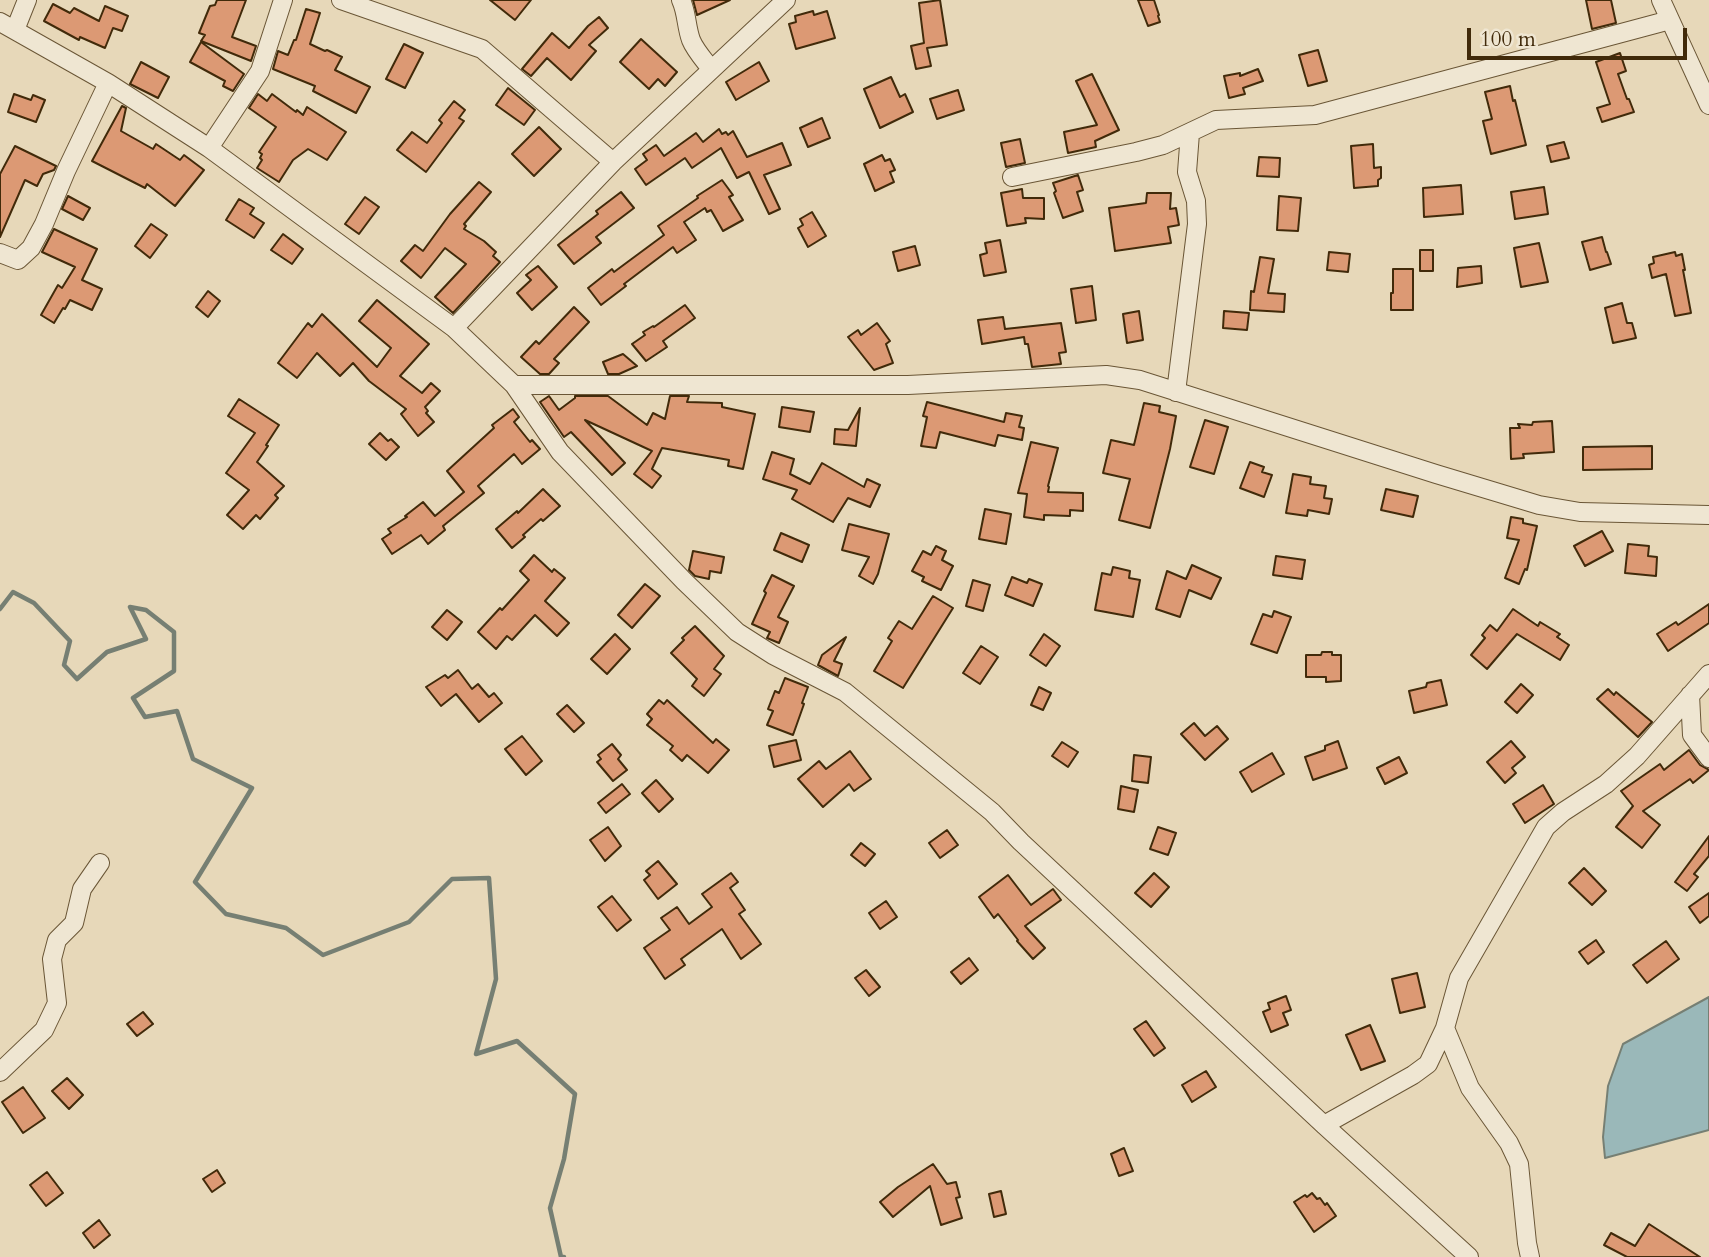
<!DOCTYPE html>
<html>
<head>
<meta charset="utf-8">
<style>
  body { margin:0 }
  #map { position:relative; width:1709px; height:1257px; overflow:hidden; background:#e7d8b9; font-family:Cardo,serif }
  canvas { display:block }
  .scale { position:absolute; left:1467px; top:28px; width:220px; height:32px; box-sizing:border-box; border:4px solid #412a0a; border-top:0; padding-left:9px; font-size:21px; line-height:24px; white-space:nowrap; color:#412a0a; -webkit-text-stroke:5px #efe6d2; paint-order:stroke }
</style>
</head>
<body>
<div id="map">
<canvas width="1709" height="1257"></canvas>
<div class="scale">100 m</div>
</div>
<script>
const c = document.querySelector('canvas').getContext('2d');
c.lineJoin = 'round';
function paint(path, color) { c.fillStyle = color; c.fill(path, 'evenodd'); }
function strokePath(path, color, width, dash) { c.strokeStyle = color; c.lineWidth = width; c.lineCap = dash ? 'butt' : 'round'; c.setLineDash(dash || []); c.stroke(path); }
const water = new Path2D(`
  M1709,997v133l-104,28 -2,-21 5,-51 15,-42z`);
const stream = new Path2D(`
  M0,609l13,-17 21,11 36,38 -6,24 13,14 30,-27 39,-13 -16,-32 16,3 28,22v39l-41,27 12,19 32,-6 16,48 59,29 -57,94 31,32 60,14 37,27 86,-33 43,-43 37,-1 7,101 -20,75 41,-13 58,53 -11,65 -14,49 11,49h3`);
const building = new Path2D(`
  M217,0h29l-14,37 24,9 -5,15 -50,-20 4,-6 -6,-2 11,-27 5,-1z
  M490,0h41l-16,20z
  M693,0h37l-33,15z
  M940,0l7,45 -20,3 4,18 -15,3 -5,-23 13,-3 -5,-40z
  M1138,0h16l5,15 -1,1 2,6 -12,4z
  M1586,0h25l5,23 -24,6z
  M53,4l17,9 4,-5 25,13 6,-15 23,10 -6,15 -9,-3 -8,20 -25,-11 -1,3 -35,-19z
  M306,9l14,4 -10,31 15,7 2,-1 15,7 -7,13 35,17 -14,26 -43,-22 2,-5 -42,-17 5,-18 10,4 6,-15h2z
  M813,11l1,4 13,-4 8,27 -39,11 -7,-25 7,-2 -1,-6z
  M599,17l9,11 -19,17 7,6 -25,29 -24,-22 -16,18 -9,-7 30,-36 17,15 19,-22z
  M641,39l36,33 -12,14 -7,-7 -9,10 -29,-27z
  M201,42l43,32 -11,17 -10,-5 2,-5 -35,-19z
  M404,44l19,9 -18,35 -19,-9z
  M1318,50l9,31 -19,5 -9,-31z
  M1620,53l6,18 -8,3 9,25h2l5,13 -32,10 -5,-14 13,-4 -14,-42z
  M141,62l28,15 -11,21 -28,-14z
  M759,62l10,19 -33,19 -10,-18z
  M1258,69l5,12 -20,7 2,6 -16,4 -5,-22 16,-3v3z
  M1092,74l27,56 -24,11 1,6 -28,6 -4,-21 33,-7 -21,-44z
  M891,77l9,20 5,-3 8,18 -33,16 -16,-39z
  M1510,86l3,15 2,-1 11,45 -35,9 -8,-33 9,-2 -7,-27z
  M508,88l27,22 -11,15 -28,-20z
  M958,90l6,20 -27,9 -7,-20z
  M14,94l17,6 2,-5 12,5 -9,22 -28,-10z
  M258,94l9,7 5,-7 24,18 1,-2 6,5 4,-8 39,25 -19,28 -19,-11 -15,11 -14,22 -22,-14 5,-8 -2,-2 2,-4 -3,-2 17,-25 -27,-19z
  M454,101l11,9 -6,8 5,3 -38,51 -29,-22 15,-18 15,11 15,-20 -3,-3z
  M122,106l4,2 -5,23 32,18 3,-5 24,16 4,-5 20,15 -29,36 -28,-22 -2,4 -53,-27z
  M822,118l8,20 -22,9 -8,-19z
  M539,127l22,22 -27,27 -22,-22z
  M719,129l3,5 4,-2 2,3 5,-4 14,26 35,-14 9,22 -27,10 16,34 -11,5 -20,-42 -12,6 -16,-30 -29,20 -7,-10 -39,27 -11,-16 12,-9 -4,-6 13,-9 8,11 32,-23 7,9z
  M1020,139l5,24 -19,4 -5,-24z
  M1564,142l5,16 -18,4 -4,-16z
  M1373,144l1,24 7,-1v11l-3,2v6l-24,2 -3,-42z
  M15,146l41,20 -2,4 -11,4 -6,12 -12,-6 -25,57v-63z
  M882,155l3,6 5,-2 5,11 -5,2 4,10 -19,9 -11,-27z
  M1259,157l21,1 -1,19 -22,-1z
  M1078,175l5,15 -6,2 6,19 -20,7 -9,-25 2,-2 -3,-8z
  M722,180l11,15 -4,2 14,23 -20,11 -12,-21 -4,2 -2,-4 -21,14 12,18 -19,13 -4,-6 -49,37 2,2 -25,19 -13,-17 24,-19 2,3 50,-37 -6,-9 40,-28 -1,-2z
  M479,182l12,10 -27,32 2,2 -2,3 20,12 12,11 -3,4 7,6 -47,51 -18,-16 31,-33 -21,-16 -24,30 -20,-17 14,-16 8,6 27,-37z
  M1461,185l2,29 -39,3 -1,-29z
  M1544,187l4,27 -33,5 -4,-27z
  M1022,189l1,9h21v21l-19,-1 1,5 -19,3 -6,-33z
  M621,192l13,16 -38,29 5,6 -27,21 -16,-19 40,-31 -2,-3z
  M1147,193h24l-1,16 6,-1 3,17 -11,2 3,16 -56,8 -6,-43 37,-5z
  M68,196l22,12 -7,12 -21,-11z
  M1279,196l22,2 -3,33 -21,-1z
  M365,197l14,10 -20,27 -14,-10z
  M239,199l15,9 -4,6 14,9 -10,15 -28,-18z
  M812,212l14,24 -18,11 -10,-19 5,-3 -3,-6z
  M151,224l16,11 -17,23 -15,-12z
  M54,229l43,20 -15,31 20,9 -10,21 -22,-10 -5,9 -2,-1 -9,15 -13,-8 17,-30 4,3 13,-21 -33,-15z
  M283,234l20,15 -11,15 -21,-14z
  M1602,237l4,15h1l4,12 -21,6 -8,-28z
  M1000,240l6,32 -22,4 -4,-21 7,-2 -2,-10z
  M1539,243l9,39 -27,5 -7,-39z
  M915,246l5,19 -22,6 -5,-19z
  M1420,250h13v21h-13z
  M1329,252l21,2 -2,18 -21,-2z
  M1675,252l1,4 6,-2 3,16h-2l8,43 -16,3 -9,-42 -14,4 -3,-13 5,-2 -1,-6z
  M1260,257l14,2 -6,34 17,1 -1,18 -34,-2 1,-19 3,1z
  M538,266l19,21 -25,23 -15,-17 14,-13 -5,-5z
  M1481,266l1,17 -25,4 1,-19z
  M1393,269h20v41h-22v-17h2z
  M1092,286l4,34 -20,3 -5,-34z
  M208,291l12,10 -12,16 -12,-10z
  M377,300l52,44 -29,32 22,17 9,-10 9,8 -15,16 3,4 -2,2 8,9 -16,14 -17,-22 5,-5 -37,-28 -16,-18 -13,13 -23,-23 -20,25 -19,-15 30,-40 4,4 10,-13 55,53 14,-19 -32,-27z
  M1622,303l5,20h5l4,15 -23,5 -8,-35z
  M685,305l10,13 -32,23 4,6 -21,14 -14,-17 13,-9 -2,-3 10,-6 1,1z
  M574,307l15,15 -35,37 5,4 -10,11h-9l-19,-17 15,-16 3,3z
  M1139,311l4,29 -16,3 -4,-29z
  M1224,311l25,2 -2,17 -24,-2z
  M1003,317l2,12 56,-6 5,29 -7,1 2,11 -29,3 -4,-23h-3l-1,-7 -42,7 -4,-24z
  M877,323l13,18 -4,3 7,19 -19,7 -26,-33 10,-7 3,5z
  M623,354l14,12 -18,8h-11l-5,-12z
  M549,396l10,14 16,-12v-2h33l39,29 6,-12 12,6 5,-23h19l-2,6 35,1v4l33,7 -12,55 -15,-3 1,-6 -67,-12 -10,21 9,7 -9,12 -18,-14 18,-23 -67,-31 40,43 -13,12 -41,-43 -7,5 -24,-35z
  M239,399l40,26 -13,20 2,1 -11,16 27,24 -9,9 3,3 -18,21 -4,-4 -13,14 -16,-14 22,-25 -23,-17 29,-40 -27,-17z
  M927,402l77,20 2,-9 16,3 -3,11 5,1 -2,12 -24,-5 -3,11 -55,-14 -4,16 -15,-2 6,-29 -4,-1z
  M1144,403l16,3 -1,6 17,4 -6,33 -20,79 -31,-8 11,-41 -27,-6 8,-33 23,5z
  M782,407l32,5 -4,20 -31,-5z
  M860,408l-4,38 -22,-2 1,-15 13,1z
  M513,409l6,8 -5,5 16,20 2,-2 8,9 -18,15 -8,-10 -36,32 6,7 -41,33 2,4 -17,14 -7,-9 -29,19 -10,-15 9,-6 -3,-4 19,-12 -2,-1 18,-14 12,14 29,-24 -17,-21 47,-43 -2,-3z
  M1205,420l23,7 -14,47 -24,-7z
  M1552,421l2,31 -31,2 1,4 -13,1 -1,-31h10l-2,-4 14,1 1,-3z
  M380,433l8,8 3,-2 8,8 -13,13 -17,-16z
  M1031,442l27,6 -10,38 1,1 -1,5 35,1v18l-13,-1v6l-26,-1v5l-20,-3 3,-23 -9,-1z
  M1652,446v23l-69,1v-23z
  M772,452l22,7 -4,15 20,10 12,-21 42,24 3,-8 13,6 -10,22 -22,-9 -15,24 -41,-23 5,-9 -34,-11z
  M1250,462l14,5 -2,5 10,3 -8,22 -24,-9z
  M1293,474l18,3 -1,7 16,2 -2,12 8,1 -3,15 -21,-4 -1,6 -21,-3z
  M543,489l17,17 -17,15 -2,-2 -18,16 2,2 -13,11 -16,-19 21,-18 1,2z
  M1386,489l32,7 -5,21 -32,-7z
  M985,509l26,5 -5,30 -27,-5z
  M1511,517l12,2v4l14,3 -10,44 -2,-1 -6,15 -14,-6 14,-38 -12,-2z
  M849,524l40,10 -11,40 -5,10 -14,-8 10,-19 -27,-7z
  M1602,531l11,20 -28,15 -11,-20z
  M781,533l28,12 -7,17 -28,-12z
  M1628,544l21,2 -1,10 9,1 -1,19 -31,-3z
  M936,546l10,5 -4,9 11,6 -12,24 -19,-9 2,-4 -12,-6 11,-20 8,4z
  M693,551l31,6 -3,16 -11,-2 -1,8 -14,-3 -6,-6z
  M534,555l18,17 2,-3 11,9 -20,23 24,22 -12,13 -22,-21 -23,25 -5,-4 -11,13 -18,-17 22,-24 2,2 27,-30 -9,-9z
  M1276,556l29,4 -3,19 -29,-4z
  M1192,565l29,13 -10,21 -22,-9 -9,27 -24,-8 11,-38 19,8z
  M1113,567l17,4 -1,7 11,2 -7,37 -38,-7 7,-37 9,2z
  M772,575l22,11 -16,31 10,5 -9,21 -12,-5 3,-6 -18,-8 14,-31 -2,-2z
  M1012,577l15,6 2,-4 13,5 -9,22 -28,-11z
  M973,580l17,5 -7,26 -17,-5z
  M645,584l15,12 -28,32 -14,-13z
  M933,596l20,12 -50,80 -29,-17 18,-30 -4,-3 11,-17 13,8z
  M1709,604v19l-41,28 -11,-17 19,-12 2,3z
  M1513,609l25,17 2,-4 20,12 -3,3 12,8 -9,15 -43,-26 -30,35 -16,-14 14,-17 -3,-3 8,-10 7,6z
  M447,610l15,12 -15,18 -15,-13z
  M1274,611l17,6 -14,36 -26,-9 12,-30 9,3z
  M695,626l29,30 -10,13 7,5 -17,22 -12,-10 5,-7 -26,-26 13,-13 -2,-2z
  M615,634l15,15 -23,25 -16,-15z
  M1044,634l16,12 -14,20 -16,-11z
  M846,637l-12,24 8,3 -4,12 -20,-11 4,-10z
  M981,646l17,11 -18,27 -17,-11z
  M1322,652h10v3h9v26l-15,1v-5h-20v-22h15z
  M458,670l14,19 6,-5 11,13 5,-4 8,10 -23,19 -23,-28 -15,12 -15,-19 19,-12 3,3z
  M785,678l23,9 -6,16 2,1 -11,31 -26,-10 6,-14 -5,-2 7,-18 4,2z
  M1441,680l6,25 -33,8 -5,-22 17,-4 1,-4z
  M1521,684l12,11 -16,18 -12,-11z
  M1039,687l12,6 -8,17 -12,-5z
  M1608,689l6,6 2,-3 36,30 -14,15 -41,-38z
  M659,700l5,4 3,-4 46,43 3,-4 13,11 -21,23 -21,-18 -5,6 -12,-11 3,-4 -26,-21 5,-6 -5,-5z
  M567,705l17,18 -10,9 -17,-18z
  M1194,723l11,13 12,-10 11,13 -23,21 -24,-26z
  M522,736l20,25 -16,14 -21,-26z
  M796,740l5,20 -27,7 -5,-21z
  M1338,741l9,27 -34,12 -8,-23 20,-7v-4z
  M1511,741l14,16 -13,11 4,5 -11,10 -18,-21z
  M1062,742l16,10 -10,15 -16,-11z
  M612,744l9,11 -3,4 9,11 -14,11 -16,-19 4,-3 -3,-4z
  M1689,750l11,15 9,5 -16,13 -3,-4 -47,32 17,14 -18,23 -26,-21 17,-21 -12,-15 39,-27 4,6z
  M850,751l21,28 -17,12 -5,-7 -26,23 -25,-28 21,-18 7,8z
  M1272,753l12,21 -32,18 -12,-20z
  M1134,755l17,2 -3,26 -16,-2z
  M1399,757l8,16 -22,11 -8,-16z
  M656,780l17,19 -14,13 -17,-19z
  M622,784l8,10 -24,19 -8,-10z
  M1543,785l11,19 -29,19 -12,-19z
  M1121,786l17,4 -4,22 -16,-3z
  M608,827l13,19 -16,15 -15,-21z
  M1158,827l18,6 -8,22 -18,-6z
  M947,830l11,15 -18,13 -11,-15z
  M1709,836v20l-15,18 4,3 -11,14 -12,-9z
  M861,843l14,11 -10,12 -14,-11z
  M658,861l19,23 -19,15 -14,-19 6,-5 -4,-4z
  M1584,868l22,23 -14,14 -23,-22z
  M731,873l7,9 -8,6 15,22 -6,4 22,30 -20,15 -19,-30 -41,30 4,6 -20,14 -21,-31 26,-18 -9,-12 16,-11 12,17 23,-17 -10,-13z
  M1154,873l15,14 -18,20 -16,-14z
  M1008,875l23,30 22,-16 8,11 -36,26 20,22 -12,11 -16,-18 1,-1 -20,-26 -4,4 -15,-21z
  M1709,893v23l-9,7 -11,-16z
  M612,896l19,24 -14,11 -19,-24z
  M886,901l11,16 -17,12 -11,-16z
  M1596,940l8,12 -16,12 -9,-12z
  M1666,941l13,18 -32,24 -14,-18z
  M969,958l9,12 -17,14 -10,-12z
  M866,970l14,17 -11,9 -14,-18z
  M1417,973l8,34 -25,6 -8,-34z
  M1286,996l5,14 -8,3 5,12 -17,7 -8,-20 7,-3 -2,-6z
  M143,1012l10,12 -16,12 -10,-12z
  M1146,1021l19,27 -11,8 -20,-27z
  M1370,1025l15,36 -24,9 -15,-35z
  M1206,1071l10,16 -24,15 -10,-17z
  M67,1078l16,17 -14,14 -17,-18z
  M23,1087l22,31 -22,15 -21,-31z
  M1124,1148l9,23 -14,5 -8,-22z
  M933,1164l14,20 9,-2 4,15 -4,1 6,20 -21,7 -11,-39 -37,31 -13,-15 18,-15z
  M217,1170l8,13 -13,9 -9,-13z
  M47,1172l16,21 -17,13 -16,-21z
  M1001,1191l5,23 -12,3 -5,-23z
  M1312,1193l5,6 3,-1 5,7 2,-2 9,13 -22,16 -20,-30 11,-7 2,2z
  M99,1220l11,15 -16,13 -11,-15z
  M1649,1224l51,33h-73l-23,-12 7,-12 24,13z`);
const street = new Path2D(`
  M341,0l141,49 131,113
  M681,0c6,13 5,26 10,40 4,10 13,20 20,29
  M1661,0l48,105
  M0,22l108,61 101,65 245,180 60,57 46,67 124,129 53,51 36,23 72,37 147,120 29,30 303,283 145,132
  M15,30l12,-30
  M209,148l51,-77 23,-71
  M1012,177l124,-25 27,-7 53,-25 99,-5 355,-95
  M0,253l18,7 13,-12 13,-24 22,-53 42,-88
  M454,328l159,-166 173,-162
  M514,385h394l198,-10 34,5 296,94 103,31 41,7 129,3
  M1176,392l21,-168 -1,-23 -9,-29 3,-39
  M1690,695l2,40 17,23
  M1445,1028l25,60 39,55 10,21 8,79 3,14
  M0,1072l44,-42 13,-27 -5,-44 5,-19 17,-17 8,-34 18,-26
  M1324,1125l89,-50 15,-11 17,-36 14,-50 87,-151 17,-15 43,-28 31,-28 72,-82`);
paint(water, '#9ab8b9');
strokePath(water, '#767f73', 2);
strokePath(stream, '#767f73', 4.5);
paint(building, '#dc9974');
strokePath(building, '#412a0a', 2);
strokePath(street, '#6a5636', 20);
strokePath(street, '#efe6d2', 18);
</script>
</body>
</html>
